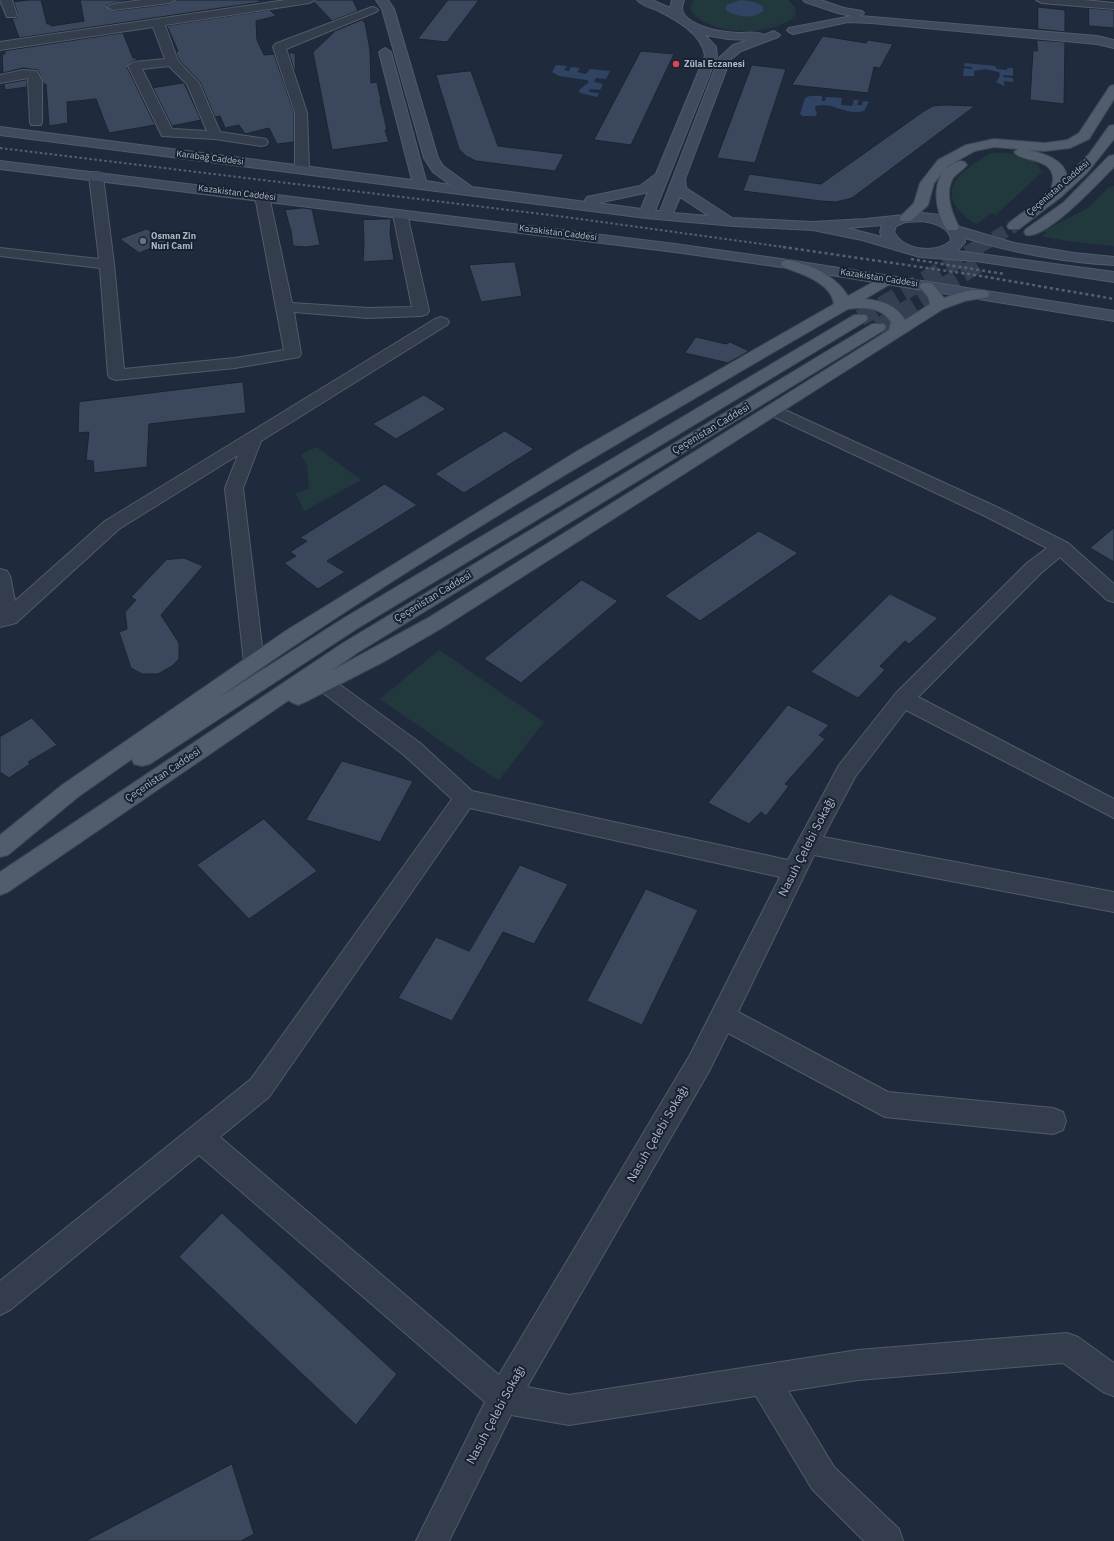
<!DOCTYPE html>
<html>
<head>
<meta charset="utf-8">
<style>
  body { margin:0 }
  canvas { display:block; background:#1f2b3c }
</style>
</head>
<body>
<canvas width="1114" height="1541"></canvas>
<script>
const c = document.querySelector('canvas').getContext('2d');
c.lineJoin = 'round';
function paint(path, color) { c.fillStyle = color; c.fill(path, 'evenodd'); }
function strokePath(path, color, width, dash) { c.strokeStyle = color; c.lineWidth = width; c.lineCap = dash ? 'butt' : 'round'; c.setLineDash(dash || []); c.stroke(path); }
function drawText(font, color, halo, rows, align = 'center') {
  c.font = font + ' "IBM Plex Sans",sans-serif'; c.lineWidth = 4; c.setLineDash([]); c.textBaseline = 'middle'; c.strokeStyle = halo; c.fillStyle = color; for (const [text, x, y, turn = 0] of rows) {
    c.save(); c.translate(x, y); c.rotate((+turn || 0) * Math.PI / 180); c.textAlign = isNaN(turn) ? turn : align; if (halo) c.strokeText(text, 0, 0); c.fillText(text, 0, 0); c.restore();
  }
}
const green = new Path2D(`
  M694,0h94l7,7 1,7c-19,24 -92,23 -106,-6z
  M991,153c20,0 42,-1 51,19l-46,43 -5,-2 -14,11c-9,-4 -16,-10 -21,-18 -16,-25 17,-41 35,-53z
  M1114,186v60l-47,-5 -25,-5 5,-3 -3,-2 44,-23 20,-20z
  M314,448h4l43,32 -57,31 -8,-18 13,-4 -2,-25 -6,-9z
  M439,650l105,72 -45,58 -12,-7 -107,-74z`);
const water = new Path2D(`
  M741,0l13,2 9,4v5c-9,8 -27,7 -37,-1v-5z
  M965,63l30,3 2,3 10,1v-2h6v8l-9,-1 -1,2 10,1v4l-9,-1v5l-8,-4 4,-6 -1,-4 -14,-3 -11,2v5h-11l1,-8 8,1v-2l-8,-1z
  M556,65l11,1 -3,4 5,1 2,-4 9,1 -3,4 9,2 4,-5 20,2 -4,8 -10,-1 -2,4 9,2 -3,6 -10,-1 -1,3 10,1 -2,4 -17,-4 -1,-3 10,-8 -2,-2 -28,-4 -7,-4z
  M810,96h12v5h3l1,-4 16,1 -1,7 11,1 2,-6h5l-2,5h5l1,-4 6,1 -5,9c-20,5 -31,-10 -48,-5l-1,3 2,4 -1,3h-13l-3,-2 5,-16z`);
const building = new Path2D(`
  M30,0h11l6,24h3l1,2 33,-5 -4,-21h51l-18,3 -7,3 7,5 56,-7 7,-4h82l3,2 -242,36 -7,-20h4l2,-3 -4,-13z
  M316,0h37l5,11 -26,10 -18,-19z
  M448,0h31l-32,42 -29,-3z
  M1038,7l27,3v22l-27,-3z
  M1089,8l25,2v18l-25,-2z
  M270,10l6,6 -20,5 1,19 7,15 10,-1 20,59v29l-17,2 -8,-16 -24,6 -6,-9 -14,3 -5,-12 -5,1 -15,-35 -21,-22 -3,-8 2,-1 -11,-25z
  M362,20l3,3 5,27 1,33 6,-1 4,18h-1l7,30h-2l4,12 -57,8 -19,-98 22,-21z
  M123,33l10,25h3l1,2 -4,1 -6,6 28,58 -46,8 -13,-34 -29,3 1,21 -19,3 -3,-42 -2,1 -6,-15 -15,-2 -20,5 -1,-19h3v-3z
  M823,36l43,7 2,-3 25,4 -13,24 -6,-1 -6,26 -76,-8z
  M1037,40l28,2 -1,62 -34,-4 3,-50 4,1z
  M641,51l33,3 -43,91 -37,-5z
  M289,53h6l1,22z
  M752,65l34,4 -31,94 -38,-5z
  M471,71l27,75 66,8 -9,17 -79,-10 -10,-5 -7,-7 -23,-74z
  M27,80v7l-22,3 -1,-6z
  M184,83l17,37 -29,6 -19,-38z
  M945,105l30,1 -123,92 -16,4 -15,-1 -78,-10 6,-17 72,10 103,-73 9,-5z
  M303,208l9,1 8,36 -14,2 -13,-1 -2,-15 -6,-21z
  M391,219l-1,15 4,26 -31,2 1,-20 -1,-22z
  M147,229l19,13 -27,11 -19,-14z
  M515,262l7,34 -41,6 -12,-37z
  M696,337l30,7 4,-2 19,9 -21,12 -43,-10z
  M243,382l3,31 -97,11 -2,43 -53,6 -1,-12 -7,-1 3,-28 -11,1 1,-31z
  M424,395l22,14 -50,30 -23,-15z
  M505,431l29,18 -70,44 -29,-19z
  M385,484l32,21 -90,56 18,11 -27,17 -34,-26 12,-7 -6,-4 17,-11 -7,-3z
  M1114,528v34l-24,-14z
  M759,531l39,22 -98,68 -35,-25z
  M184,558l19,8 -42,49 18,28v16l-7,7 -14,8h-16l-11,-6 -12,-36 8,-3 -2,-17 11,-12 -5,-3 35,-37z
  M582,580l36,21 -97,82 -37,-24z
  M890,594l48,24 -29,26 -4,-3 -25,25 5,4 -27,28 -47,-26z
  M788,705l41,20 -10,10 6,4 -40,45 4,2 -23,30 -5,-4 -12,12 -41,-21z
  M32,718l25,27 -29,17 2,2 -21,14 -9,-6v-35z
  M342,761l71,20 -33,61 -74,-22z
  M264,819l53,52 -68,48 -52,-54z
  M520,865l48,19 -34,60 -31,-12 -51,89 -54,-23 38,-61 33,14z
  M646,889l52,21 -56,115 -55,-24z
  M222,1213l175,161 -41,51 -177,-168z
  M232,1464l22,70 -13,7h-155z`);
const primaryTunnelFar1 = new Path2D(`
  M978,248l36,-22`);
const primaryTunnel = new Path2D(`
  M860,318l120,-71
  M878,327l106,-66`);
const street = new Path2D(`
  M0,0h12l5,15 -2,2h-8z
  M142,0h33l-6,3 -56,7 -6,-3 6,-3z
  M286,0h29l-6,3 -144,22 13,36 21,22 21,49 46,7 2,3 -2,3 -5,1 -46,-7 -53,-3 -34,-70 6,-4 31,-3 -12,-32 -153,23v-8zM169,66l18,18 20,47 -35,-2 -30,-60z
  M1036,0h47l31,3v6l-72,-6z
  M372,7l4,1 2,2 -2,2 -90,37 21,64 2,56 -2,3h-10l-2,-3v-56l-22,-66 2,-3z
  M23,70l14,1 5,10v41l-1,3h-10l-1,-3 -2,-44 -28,5v-8z
  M96,172l5,1 2,3 11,88 10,105 111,-11 49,-8 -29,-154 2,-3h10l2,3 23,107 76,5 44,-1 -19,-93 2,-3h10l2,3 22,97 -2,3 -6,2 -53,2 -74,-6 7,42 -2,3 -64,11 -119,12 -6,-2 -2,-3 -8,-107 -100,-12v-8l99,11 -10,-83 2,-3z
  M441,317l6,2 2,3 -2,3 -186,116 -18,47 21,175 -3,5 -7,2 -7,-2 -3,-5 -19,-175 13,-33 -119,74 -103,94 -16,4v-58l7,2 3,5 5,25 90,-80 330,-202z
  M774,405l225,103 69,35 46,41v18l-7,-2 -47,-43 -19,16 -123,124 196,102v19l-208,-108 -51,67 -32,60 291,55v20l-300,-57 -76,157 150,80 165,16 10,4 3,9 -3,9 -10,4 -168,-17 -157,-84 -20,40 -181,314 42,8 289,-45 209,-17 11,4 36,26v33l-11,-4 -40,-29 -205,17 -70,11 46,76 65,62 4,12h-39l-52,-52 -56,-93 -187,29 -58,-10 -62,126h-33l69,-139 -286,-247 -189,155 -10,5v-34l251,-202 201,-280 -48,-44 -86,-66 -3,-5 3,-5 7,-3 7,3 88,64 52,48 316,69 51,-95 57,-72 131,-130 20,-15 -62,-32 -217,-102 -2,-4 2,-4zM470,808l310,69 -90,178 -191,320 -279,-238 49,-40z`);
const secondary = new Path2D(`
  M376,0h12l6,9 44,149 5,8 29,21 114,15 -1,-2 2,-3 53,-11 16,-12 49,-118c-2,-22 -30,-37 -48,-46 -7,-2 -16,-5 -20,-10h15l18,8 2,-8h12c-5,11 0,17 9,22 14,8 30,10 46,11 8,0 18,-2 25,2l10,-4 6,4 -2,2 -37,14 -11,9 -45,119 1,9 46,30 81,4 53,-3 56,-6 17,2 10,4 11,8 54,16 60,10 40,4v8c-51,-3 -100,-12 -149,-27v4l-8,9 157,21v10l-138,-21 -56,-4 -58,-17 -49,-10 -79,-4 -88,-8 -646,-83v-8l412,53 -33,-128 6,-4 6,4 35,129 25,4 -18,-13 -9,-14 -42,-149zM705,35l23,4 21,1 -16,5 -14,13 -59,153h-5l62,-155 -1,-9zM648,192l-7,17 -44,-6 48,-10zM680,197l26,17 3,2 -36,-3zM922,221c12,2 29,6 29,20 -16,13 -47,10 -57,-9l2,-6 9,-4zM882,225l-2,7 2,5 -35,-9z
  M803,0h17l24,8 18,3 2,2 -4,3 237,20 17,4v8l-17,-4 -225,-21 -24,-1 -55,12 -4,-2 -2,-2 2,-2 63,-12 -14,-3 -33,-11z
  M0,161l675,83 113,16 326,51v10l-326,-53 -113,-16 -675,-83z`);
const primary = new Path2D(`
  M1114,85v14l-25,40 -19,9 -25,3 -17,-1c14,3 37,9 39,27l22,-23 20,-28 5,-1v14l-27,34 -26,24 -42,32h-10l-2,-3c11,-16 47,-24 46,-48 -1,-21 -31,-15 -39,-26l4,-3 -24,-2 -19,4 -27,15 -14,17 -6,22 -17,16h-10l-2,-3 15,-15 6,-20 18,-23 28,-15 28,-6 51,4 22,-3 12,-7 31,-47z
  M1114,155v12c-15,15 -68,73 -88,68l-2,-3 2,-3 38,-27 45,-46z
  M960,161l5,1 2,3c-4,5 -10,8 -14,13 -9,16 -1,35 6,49l-2,3h-10c-14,-21 -18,-61 13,-69z
  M788,260c23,5 47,15 60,36l34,-19h10l3,3 -3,3 -27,16c18,2 31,6 40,21l25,-16 -2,-7 -9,-11 3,-3h10l12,15c13,-4 30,-11 43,-7l3,3 -3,3 -22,4 -22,8 -501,319 -57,33 -80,41 -7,3 -7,-3 -2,-2 -281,192 -8,3v-23l343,-229 529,-319h12l2,3 -2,3 -527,323 -26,18 97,-53 461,-288 2,-8c-10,-15 -27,-15 -43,-13 -213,124 -428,247 -630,389l126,-80 510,-303h12l2,3 -2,3 -508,307 -208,136 -8,2 -8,-2 -2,-5 -54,38 -70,58 -8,2v-22l62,-50 225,-155 292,-180 255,-146c-3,-22 -33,-30 -51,-37l-2,-3 2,-3z`);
const railFar1 = new Path2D(`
  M0,148l558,68 233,32`);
const rail = new Path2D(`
  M783,247l192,28 139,24
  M911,259l93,15`);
const markers = [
  [676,64,4,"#e0444e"],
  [143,241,4,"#6b7280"]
];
const farPoinames = [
  ["Zülal Eczanesi",684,64],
  ["Osman Zin",151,236],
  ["Nuri Cami",151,246]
];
const farStreetnames = [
  ["Karabağ Caddesi",210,158,7],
  ["Çeçenistan Caddesi",1058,188,-41],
  ["Kazakistan Caddesi",237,193,7],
  ["Kazakistan Caddesi",558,233,7],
  ["Kazakistan Caddesi",879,278,9]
];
const streetNames = [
  ["Çeçenistan Caddesi",711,429,-31],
  ["Çeçenistan Caddesi",433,597,-31],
  ["Çeçenistan Caddesi",163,775,-34]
];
const nearStreetnames = [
  ["Nasuh Çelebi Sokağı",807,847,-63],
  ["Nasuh Çelebi Sokağı",658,1134,-60],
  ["Nasuh Çelebi Sokağı",496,1415,-62]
];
paint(green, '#21393d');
paint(water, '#2f4363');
paint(building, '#3b475c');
strokePath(building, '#1a2432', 1);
strokePath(primaryTunnelFar1, '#344051', 13, [13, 6]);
strokePath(primaryTunnel, '#344051', 17, [17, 8]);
strokePath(street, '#515a69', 2);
strokePath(secondary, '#515a69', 2);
strokePath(primary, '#3c4655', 2);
paint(street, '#333d4c');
paint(secondary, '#414b5f');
paint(primary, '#515c6c');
strokePath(railFar1, '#546073', 2, [2.5, 2.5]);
strokePath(rail, '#546073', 2.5, [3, 3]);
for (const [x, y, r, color] of markers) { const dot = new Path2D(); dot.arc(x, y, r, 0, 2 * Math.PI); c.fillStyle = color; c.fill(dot); strokePath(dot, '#182230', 1.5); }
drawText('bold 9px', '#aeb7c8', '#182230', farPoinames, 'left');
drawText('9px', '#aeb7c8', '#182230', farStreetnames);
drawText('10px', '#aeb7c8', '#182230', streetNames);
drawText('12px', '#aeb7c8', '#182230', nearStreetnames);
</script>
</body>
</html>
